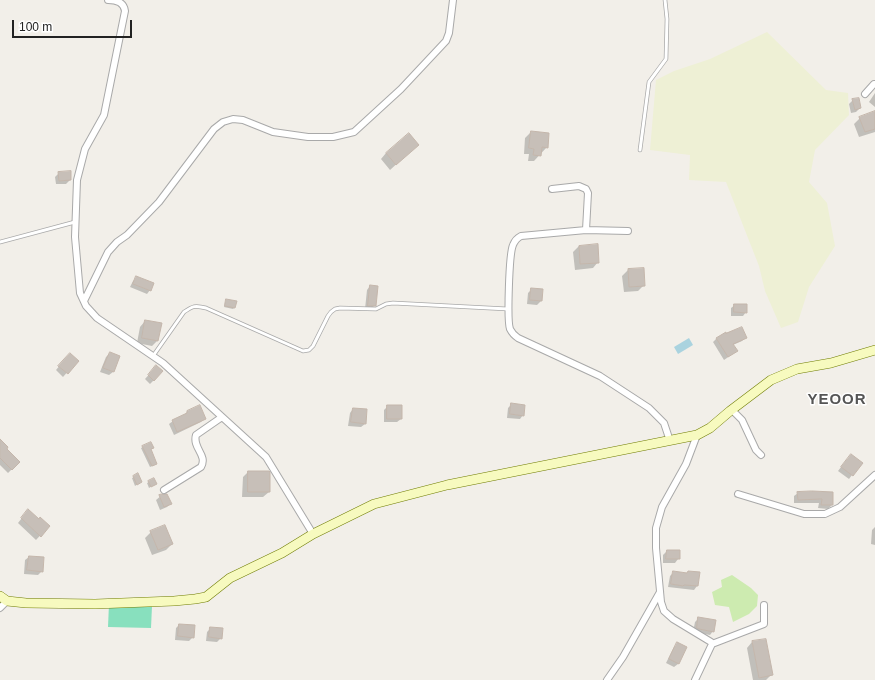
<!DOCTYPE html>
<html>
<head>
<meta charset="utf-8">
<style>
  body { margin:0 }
  #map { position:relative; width:875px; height:680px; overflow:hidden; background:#f2efe9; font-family:Helvetica,sans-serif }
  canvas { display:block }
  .scale { position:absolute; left:12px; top:20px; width:120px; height:18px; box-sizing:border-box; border:2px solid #222; border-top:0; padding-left:5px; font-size:12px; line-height:14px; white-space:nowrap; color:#222; -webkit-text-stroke:3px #fff; paint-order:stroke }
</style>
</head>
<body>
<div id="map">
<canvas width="875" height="680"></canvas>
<div class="scale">100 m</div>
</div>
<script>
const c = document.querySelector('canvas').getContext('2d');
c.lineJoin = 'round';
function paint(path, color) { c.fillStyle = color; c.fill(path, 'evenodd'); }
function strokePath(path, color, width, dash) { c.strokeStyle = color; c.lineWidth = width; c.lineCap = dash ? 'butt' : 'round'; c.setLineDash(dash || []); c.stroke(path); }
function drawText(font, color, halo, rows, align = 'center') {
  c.font = font + ' Helvetica,sans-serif'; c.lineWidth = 3; c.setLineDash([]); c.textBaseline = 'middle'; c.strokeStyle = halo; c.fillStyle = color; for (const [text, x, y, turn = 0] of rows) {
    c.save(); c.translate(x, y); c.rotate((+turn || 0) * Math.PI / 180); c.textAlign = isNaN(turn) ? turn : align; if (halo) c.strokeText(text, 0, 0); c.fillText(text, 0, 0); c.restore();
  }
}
const farmland = new Path2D(`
  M767,32l59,58 22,3 1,22 -34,35 -6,32 18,21 8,43 -26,41 -11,35 -17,6 -16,-37 -6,-25 -33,-84 -37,-2 1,-25 -40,-5 6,-70 18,-9 36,-12z`);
const grass = new Path2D(`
  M732,575l19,13 7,7 -1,11 -8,8 -16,8 -4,-15 -14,-2 -3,-13 10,-5 -1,-7z`);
const pitch = new Path2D(`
  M109,604l43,2 -1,22 -43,-1z`);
const water = new Path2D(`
  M689,338l4,7 -15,9 -4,-7z`);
const shadow = new Path2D(`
  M875,93v14l-6,-5z
  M853,100l7,8 -4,4 -5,1 -2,-9z
  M875,113v19l-16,5 -5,-13 6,-6z
  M531,132l16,15 -13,14h-6l1,-7h-5l1,-16z
  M412,150l-22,20 -9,-11 5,-6z
  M59,173l11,7 -4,4h-10l-1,-7z
  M597,245l1,17 -5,6 -18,2 -2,-18 6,-6z
  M628,270l16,15 -6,6 -14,1 -2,-16z
  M137,277l13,13 -3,4 -17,-7 3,-6z
  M370,286l5,19 -4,4h-6l2,-19z
  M532,289l10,1 -1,11 -4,4 -10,-1 1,-11z
  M226,301l8,7 -1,1 -9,-2 1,-5z
  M735,305l11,7 -3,4h-12v-8z
  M145,321l13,19 -6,6 -15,-3 3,-16z
  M725,333l20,5 -3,3 -9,4 4,6 -13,9 -11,-18 3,-3z
  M110,353l9,4 -6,15 -4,3 -9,-3 6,-15z
  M66,358l11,3 -14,16 -7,-7z
  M153,370l1,10 -4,4 -5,-5z
  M512,404l11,11 -3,4 -13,-1 1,-10z
  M388,406l13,13 -4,3h-13v-12z
  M353,409l12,15 -4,3 -13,-1 2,-13z
  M187,412l18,6 -4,4 -27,13 -5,-11 4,-3 10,-5z
  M0,440l5,9 14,13 -11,11 -8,-8z
  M143,447l10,1 -3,2 6,14 -1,1 -5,2 -9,-19z
  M847,459l5,16 -3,4 -11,-8z
  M248,472l21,20 -6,5h-21l1,-20z
  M138,475l3,7 -6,4 -3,-8z
  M149,482l5,3 -5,3 -2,-5z
  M798,493h34v12l-4,4 -10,-1 1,-5h-25v-7z
  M162,495l8,9 -3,3 -7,3 -4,-10z
  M25,514l14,6 10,6 -13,14 -18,-17z
  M875,527v18l-4,-1 1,-14z
  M151,532l21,12 -6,6 -14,5 -7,-17z
  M667,551h12l-1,8 -3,4h-12v-8z
  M29,557l13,14 -4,4 -14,-1 1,-14z
  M674,572l12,2 2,-2 9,14 -3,4 -26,-3 2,-11z
  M699,618l14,13 -3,4 -17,-3 2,-10z
  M179,625l14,12 -4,4 -14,-1 1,-12z
  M211,628l10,10 -4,4 -11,-1 1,-9z
  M752,642l20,32 -6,6h-13l-6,-32z
  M678,644l8,4 -8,16 -4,3 -8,-4 8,-16z`);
const building = new Path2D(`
  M859,98l2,10 -6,2 -3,-11z
  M875,111v18l-10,3 -6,-15z
  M531,131l18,2 -1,15 -6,-1 -1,9 -8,-1 1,-6 -5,-1z
  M409,133l10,12 -23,20 -10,-12z
  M71,171v9l-12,1 -1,-9z
  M598,244l1,19 -19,1 -1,-18z
  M644,268l1,18 -16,1 -1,-18z
  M136,276l18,7 -3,8 -18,-7z
  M370,285l8,1 -2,20h-8z
  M531,288l12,1 -1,12 -12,-1z
  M226,299l11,2 -2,7 -10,-2z
  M734,304h13v9l-13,-1z
  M145,320l17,3 -4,18 -16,-3z
  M742,327l5,11 -14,6 5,7 -10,6 -12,-19 10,-6v1z
  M110,352l10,4 -6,16 -11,-4z
  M70,353l9,8 -11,13 -10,-8z
  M156,365l7,6 -9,10 -6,-6z
  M511,403l14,2 -1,11 -14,-2z
  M200,405l6,14 -29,13 -5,-12 15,-7v-2z
  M387,405h15v14h-15z
  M353,408l14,1 -1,15 -15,-2z
  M0,439l8,8 -1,2 13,13 -8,8 -12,-12z
  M151,442l3,6 -3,1 6,15 -5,2 -10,-20z
  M851,454l12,9 -10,13 -12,-9z
  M248,471h21l1,1v20h-22z
  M138,473l4,9 -5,3 -4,-9z
  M154,478l3,6 -6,3 -3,-6z
  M812,491l21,1v13h-12l1,-6 -24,1 -1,-8z
  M162,494h5l5,10 -8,3 -5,-12z
  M28,509l11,10 1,-2 10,9 -9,11 -20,-19z
  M165,525l8,19 -15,6 -8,-19z
  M667,550h13v9h-14z
  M29,556l15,1 -1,15 -16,-2z
  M673,571l14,2 1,-2 12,1 -2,14 -14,-1 -1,1 -12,-2z
  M698,617l18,3 -2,12 -15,-3 -2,-1z
  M179,624l16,1 -1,13 -16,-2z
  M210,627l13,1 -1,11 -13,-2z
  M766,639l7,36 -14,3 -7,-37z
  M677,642l10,5 -8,17 -10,-5z`);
const lane = new Path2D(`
  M640,150l9,-68 17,-23 1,-40 -2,-19
  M0,242l75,-20
  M153,356l31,-44c9,-6 11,-7 22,-4l97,43 6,-1 4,-4 15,-30 3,-4 4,-3 5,-1 36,1 10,-5 7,-1 115,6`);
const street = new Path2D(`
  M108,0c8,0 16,2 17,11l-21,104 -19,34 -8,31 -2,57 5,56 6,13 11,12 66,45 103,94 47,77
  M865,94l9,-10h1
  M552,189l27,-3 7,3 2,4 -2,37
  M628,231l-42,-1 -65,6c-4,2 -6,4 -8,9 -4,9 -6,76 -3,84 2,4 5,7 8,9l82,38 49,32 15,15 6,18
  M84,301l24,-49 9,-10 10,-7 32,-33 55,-73 9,-7 10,-3 10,1 30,12 35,5h25l21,-5 47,-43 45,-48 3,-8 4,-33
  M732,410l10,10 14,30 5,5
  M164,490l37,-23c7,-12 -9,-19 -5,-32l26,-18
  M738,494l66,20h21l15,-7 35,-32
  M0,608l7,-7
  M712,644l52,-20v-19
  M607,680l16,-23 37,-65
  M695,680l17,-36 -1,-2 -38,-23 -9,-8 -3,-9 -5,-54v-20l6,-21 24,-43 11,-29`);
const secondary = new Path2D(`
  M0,596l7,5 19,2 69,1 79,-3 21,-2 11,-2 24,-19 52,-25 31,-19 61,-30 73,-19 250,-50 13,-7 20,-17 41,-31 26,-11 34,-6 44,-13`);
const districtNames = [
  ["YEOOR",837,400]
];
paint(farmland, '#eef0d5');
paint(grass, '#cdebb0');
paint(pitch, '#88e0be');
paint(water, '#aad3df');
paint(shadow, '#0003');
paint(building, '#c7bfb8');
strokePath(building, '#c4b6ab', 1);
strokePath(lane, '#a9a9a9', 4.5);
strokePath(street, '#a9a9a9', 8);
strokePath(secondary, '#707d05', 10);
strokePath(lane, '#fff', 3);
strokePath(street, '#fff', 6);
strokePath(secondary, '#f7fabf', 9);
c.letterSpacing = '1px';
drawText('bold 15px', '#555', '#fff', districtNames);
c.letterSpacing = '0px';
</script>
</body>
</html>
